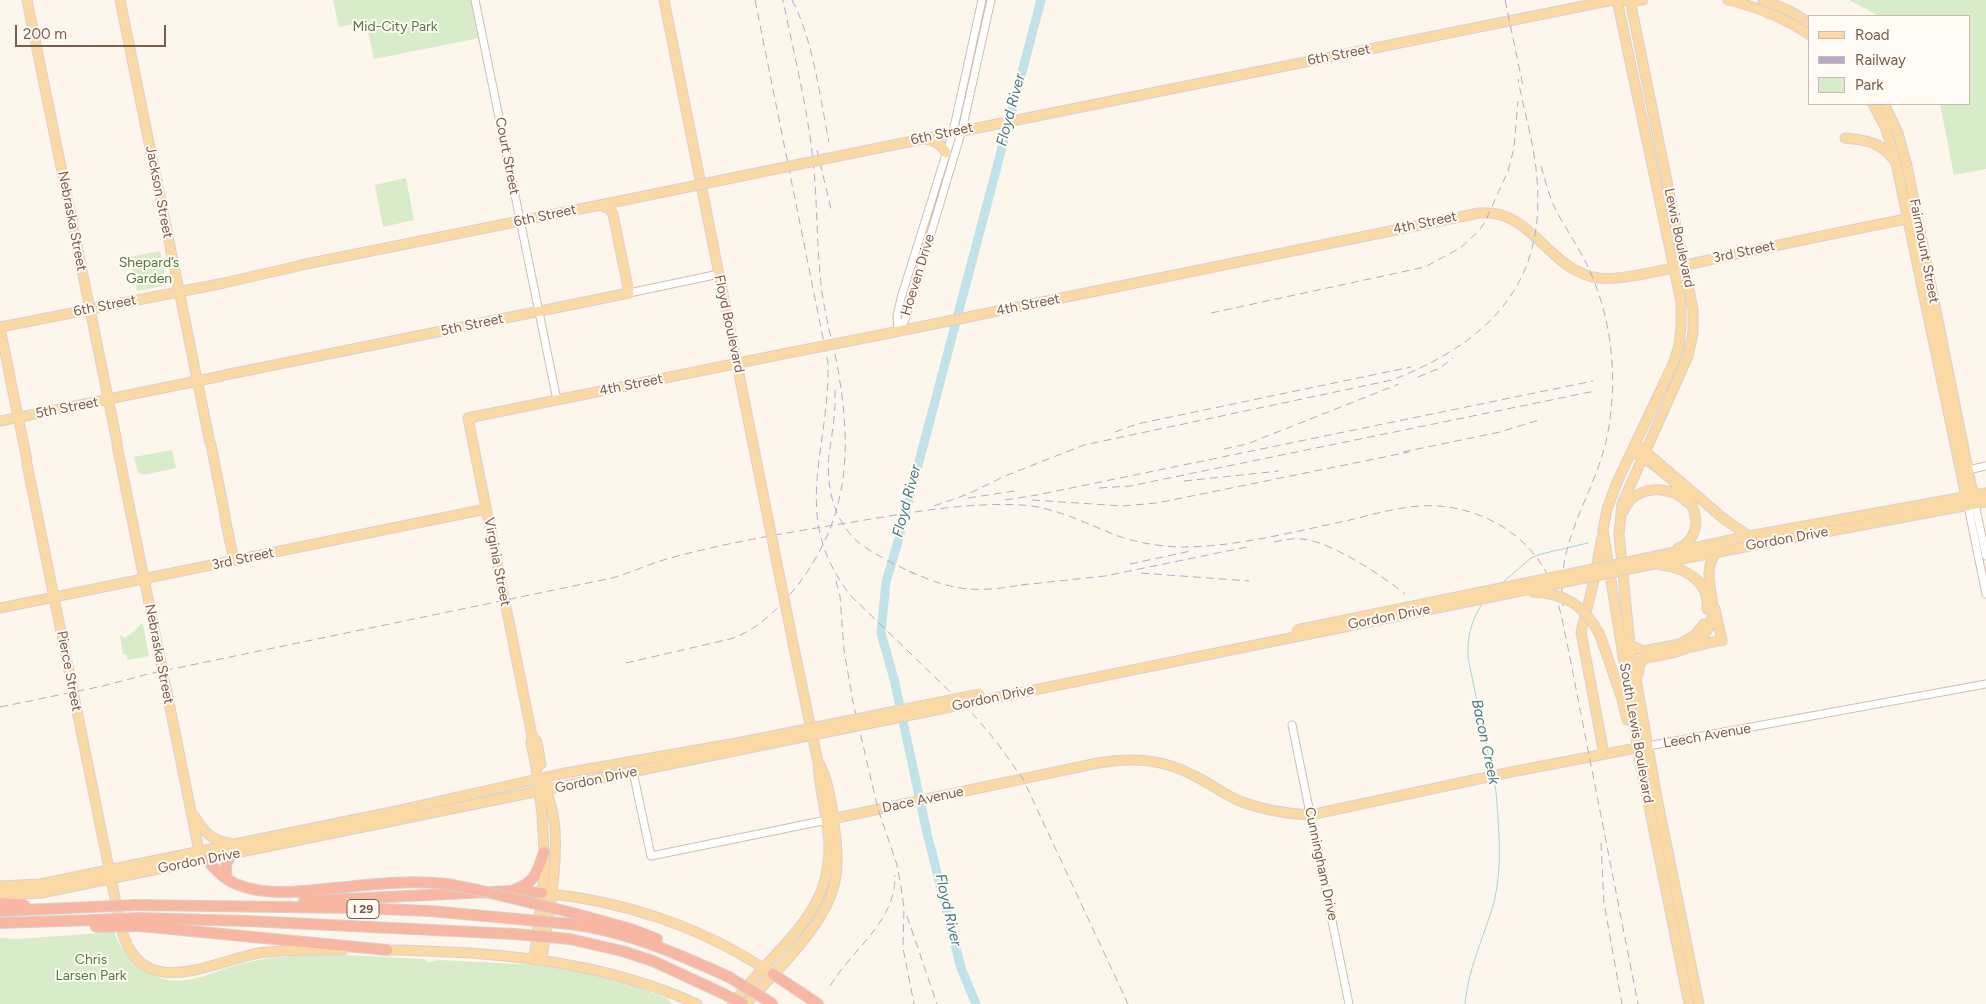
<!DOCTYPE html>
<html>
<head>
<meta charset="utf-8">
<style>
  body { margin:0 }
  #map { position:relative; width:1986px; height:1004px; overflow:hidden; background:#fdf6ec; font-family:Figtree,sans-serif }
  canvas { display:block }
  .legend { position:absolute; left:1808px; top:15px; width:162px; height:90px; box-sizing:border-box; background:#fffaf3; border:1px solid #cabbb1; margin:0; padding:6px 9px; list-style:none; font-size:15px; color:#7a5c4d }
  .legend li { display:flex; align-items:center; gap:10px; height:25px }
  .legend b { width:25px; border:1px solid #cabbb1 }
  .scale { position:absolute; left:15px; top:25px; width:151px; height:22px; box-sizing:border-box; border:2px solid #7a5c4d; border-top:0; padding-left:6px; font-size:15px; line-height:18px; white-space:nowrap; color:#7a5c4d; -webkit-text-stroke:4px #fffaf3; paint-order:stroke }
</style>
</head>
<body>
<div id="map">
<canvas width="1986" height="1004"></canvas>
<ul class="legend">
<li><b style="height:6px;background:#fbd9a5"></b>Road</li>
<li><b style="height:6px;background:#b9a8c9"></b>Railway</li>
<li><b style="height:14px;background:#d8ecc9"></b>Park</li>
</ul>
<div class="scale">200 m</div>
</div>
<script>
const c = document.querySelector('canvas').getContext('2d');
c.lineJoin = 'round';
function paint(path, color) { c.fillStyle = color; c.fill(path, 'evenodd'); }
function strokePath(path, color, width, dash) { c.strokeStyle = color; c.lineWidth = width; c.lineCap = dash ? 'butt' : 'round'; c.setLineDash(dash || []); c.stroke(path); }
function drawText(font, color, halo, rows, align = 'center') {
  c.font = font + ' Figtree,sans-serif'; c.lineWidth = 4; c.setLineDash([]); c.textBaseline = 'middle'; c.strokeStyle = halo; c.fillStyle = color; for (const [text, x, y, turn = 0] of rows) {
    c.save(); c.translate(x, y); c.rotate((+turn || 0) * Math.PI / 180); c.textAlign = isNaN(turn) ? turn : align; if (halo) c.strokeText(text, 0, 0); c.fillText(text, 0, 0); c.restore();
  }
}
const green = new Path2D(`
  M333,0h138l8,38 -105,21 -8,-37 -27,5z
  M1849,0h137v169l-32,6 -14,-71h30v-88h-91z
  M406,178l8,42 -31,7 -8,-42z
  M160,251l7,34 -30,6 -7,-34z
  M172,450l4,18 -33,7 -5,-3 -4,-15z
  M141,624h2l6,32 -21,4 -2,-6 -3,1 -3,-19h3l1,2 8,-5z
  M114,932c9,24 27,43 54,48 24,4 44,-8 66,-14 12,-4 25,-6 38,-8 50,-7 102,-1 152,1l5,3 11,-2 117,6 75,19 36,14 4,5h-672v-66l19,1z`);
const stream = new Path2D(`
  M1502,583l29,-25 10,-4 47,-11
  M1482,604c-11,17 -15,33 -14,54l24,114
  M1465,1004c3,-34 17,-63 27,-95 9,-30 8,-60 6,-91 -1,-12 -1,-25 -4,-38`);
const river = new Path2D(`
  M976,1004l-15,-36 -34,-135 -33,-154 -13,-46 5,-51 11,-37 144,-545`);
const minor = new Path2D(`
  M475,0l82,400
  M629,293l90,-19
  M898,331l-1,-15 4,-18 52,-166 29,-132
  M898,332l7,-12 57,-190 29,-130
  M1968,470l18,-4
  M1975,504l11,52
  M1968,506l18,88
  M1292,725l57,279
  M1648,746l338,-62
  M633,772l18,84 176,-36`);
const major = new Path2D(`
  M27,0l90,442
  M120,0l90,443
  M664,0l81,404
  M1617,0l64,301v26l-2,19 -6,18 -55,116 -11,29 -4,21 36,227 50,247
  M1630,0l63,309v24l-5,23 -66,148 -3,30 11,111 27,153 42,206
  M1728,0c30,7 56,18 82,35
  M1763,0l25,10 22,13
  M1626,1l17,-1
  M1873,104l13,25 10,34 72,343
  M1884,104l14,29 9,33 68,338
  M1845,138c21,2 36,4 49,22
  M926,139c10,3 16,5 20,14
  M888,146l725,-146
  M301,265l319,-64
  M0,327l224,-44 74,-17
  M0,329l9,42
  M875,336l604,-123c54,-5 69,58 119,65 24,3 72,-10 97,-15 74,-16 148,-32 222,-46
  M9,373l18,87
  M225,375l404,-82 -16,-79 -4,-5 -9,-4
  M0,421l222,-45
  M117,445l82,406 2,3
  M211,445l14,70
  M1641,448l83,71 25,17
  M1637,454c23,14 68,46 57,78 -3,8 -8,14 -16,16
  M27,464l94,464c20,76 88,34 138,25 27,-4 56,-3 84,-3
  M1623,512c10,-26 45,-29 64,-10
  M225,518l9,43
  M1602,537l-9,48 -12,47 23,122
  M1642,559l107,-23 237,-43
  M1661,565c24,3 49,16 46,44
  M1644,566l342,-64
  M0,608l486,-99
  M1715,609l7,32
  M1600,635l22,64 5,21
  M1630,645l13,6 37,-7 15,-9 9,-11
  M1693,647l24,-6
  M1638,675l2,-11 4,-5c15,-4 31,-5 45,-12 7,-3 12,-9 17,-15 19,-28 -10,-56 11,-80
  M532,736l5,6 4,22
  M195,817c8,14 17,24 34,26
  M827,820l271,-57c35,-6 65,-4 97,13 16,8 31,20 47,26 22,8 45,12 68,13l201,-43 131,-25
  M0,886l40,-2 361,-74 159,-36 182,-32
  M542,893c78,7 158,33 224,77
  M0,895l41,-2 703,-144
  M381,950c108,1 217,9 316,54
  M534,959l11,-91 -3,-54 -6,-47 -5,-24 1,-7 -64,-318 315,-64
  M542,959c6,-41 19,-104 11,-145 -2,-10 -6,-20 -8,-30
  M732,1004c12,-15 25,-29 38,-43 32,-35 58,-61 59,-112 0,-29 -10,-57 -11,-87l-24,-114
  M746,1004c29,-32 81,-80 89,-123 4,-19 2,-38 -1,-57 -2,-20 -5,-41 -14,-59`);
const highway = new Path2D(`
  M207,860c8,9 17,19 29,24 31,13 67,7 99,4 38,-4 74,-8 112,-4
  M226,878v-14l5,-9
  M514,890c22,-8 23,-18 30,-38
  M304,901l207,-10 31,2
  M0,903l24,2
  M136,905l219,3 75,3 87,8
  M0,911l91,-4
  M573,913l58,16 26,10
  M139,918l108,3 268,13
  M0,923l94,-3
  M570,924c57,7 108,30 159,53
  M140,926l247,24
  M570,939l52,12 31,10 69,32
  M773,974l45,30`);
const rail = new Path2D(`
  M755,0l73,363c2,89 -40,155 24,234l120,116 23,27 28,39 105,225
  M792,0c21,39 28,98 37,142
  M1505,0l18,86
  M817,150l15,63
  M1541,166c4,13 7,27 13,40 10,21 25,41 35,63 23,51 29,108 19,163 -11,61 -54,108 -45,174
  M1211,313l214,-46 35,-19 18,-16 7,-10 23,-51 6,-23 4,-47
  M1418,377l22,-9 13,-10
  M835,390c1,22 -3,43 -6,65 -3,31 4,65 29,87 16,13 38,22 56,32
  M1115,432l22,-8 274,-57
  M1224,449l23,-5 152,-60
  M1403,452l97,-20 39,-12
  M1184,481l95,-10
  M1099,488l31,-2 465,-95
  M968,498l47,-7
  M1005,500l32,-5 556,-114
  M1032,500l91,6 34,-3 252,-51
  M934,506l34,-12 37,-18 79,-31 308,-65c93,-36 154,-93 145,-200 -2,-34 -13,-68 -19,-101
  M1274,542c9,-2 19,-4 28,-3 28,2 81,37 103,55
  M1130,564l61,-13
  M909,571c46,21 68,22 118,13
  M1141,573l108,8
  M836,581l4,15 4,54 9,52 25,107 19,56 4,22 3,21 -1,40 11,56
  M1021,585l84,-9 147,-30
  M626,663l104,-24c27,-8 50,-32 67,-53 55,-71 55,-143 39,-227 -5,-22 -11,-45 -14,-67 -6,-46 -4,-93 -10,-140 -6,-51 -19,-102 -29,-152
  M0,707l103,-21 45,-12 464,-96c19,-5 36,-14 55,-19 60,-17 125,-27 186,-37 55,-9 112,-20 168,-17 36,2 67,20 100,32 18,6 38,9 57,10 54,1 119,-16 172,-27 28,-7 59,-16 88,-14 44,3 87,27 108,66 12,22 16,48 21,71l71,361
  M1601,843l3,60 18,101
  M907,916l30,88
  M830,986c22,-37 66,-64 65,-111`);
const majorBridge = new Path2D(`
  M620,201l268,-55
  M783,354l92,-18
  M745,404l49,244
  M1531,592c35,1 53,13 69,43
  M1296,630l346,-71
  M742,742l238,-48
  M744,749l900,-183`);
const highwayBridge = new Path2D(`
  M447,884l31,6 95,23
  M91,907l45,-2
  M517,919l53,5
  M94,920l45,-2
  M95,927l45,-1
  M515,934l55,5
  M729,977l44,27
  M722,993l21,11`);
const shields = [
  [363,909,32]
];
const shieldNames = [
  ["I 29",363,909]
];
const parkNames = [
  ["Mid-City Park",395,27],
  ["Shepard’s",149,263],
  ["Garden",149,279],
  ["Chris",91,960],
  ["Larsen Park",91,976]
];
const streetNames = [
  ["6th Street",1339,55,-11],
  ["6th Street",942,134,-12],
  ["Court Street",507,156,79],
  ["Jackson Street",159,192,79],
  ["6th Street",545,216,-12],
  ["Nebraska Street",72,221,79],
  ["4th Street",1425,223,-12],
  ["Lewis Boulevard",1679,238,78],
  ["Fairmount Street",1924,251,79],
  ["3rd Street",1744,252,-12],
  ["Hoeven Drive",918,275,-73],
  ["4th Street",1028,305,-11],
  ["6th Street",105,306,-11],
  ["Floyd Boulevard",729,324,78],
  ["5th Street",472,325,-12],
  ["4th Street",631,385,-11],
  ["5th Street",67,408,-11],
  ["Gordon Drive",1787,539,-10],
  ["3rd Street",243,559,-12],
  ["Virginia Street",497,562,79],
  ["Gordon Drive",1389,617,-11],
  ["Nebraska Street",159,654,79],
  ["Pierce Street",69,671,79],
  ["Gordon Drive",993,698,-12],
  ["South Lewis Boulevard",1636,733,80],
  ["Leech Avenue",1707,736,-10],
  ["Gordon Drive",596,780,-12],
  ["Dace Avenue",923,800,-12],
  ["Gordon Drive",199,861,-11],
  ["Cunningham Drive",1321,864,78]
];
const waterNames = [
  ["Floyd River",1011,110,-75],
  ["Floyd River",907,501,-75],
  ["Bacon Creek",1485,742,78],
  ["Floyd River",948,910,77]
];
paint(green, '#d8ecc9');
strokePath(stream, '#a5d3da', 1);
strokePath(river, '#bfe3e8', 9);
strokePath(minor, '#d1beb0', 9);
strokePath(major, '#dad1cd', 11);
strokePath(highway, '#dad1cd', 12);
strokePath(minor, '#fff', 7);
strokePath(major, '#fbd9a5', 9);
strokePath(highway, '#f7b7a3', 10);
strokePath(rail, '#b9a8c9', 1, [8, 5]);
strokePath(majorBridge, '#dad1cd', 11, []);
strokePath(highwayBridge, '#dad1cd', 12, []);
strokePath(majorBridge, '#fbd9a5', 9);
strokePath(highwayBridge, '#f7b7a3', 10);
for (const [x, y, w] of shields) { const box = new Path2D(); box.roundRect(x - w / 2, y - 9.5, w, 19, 4); c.fillStyle = '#fffaf3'; c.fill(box); strokePath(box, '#7a5c4d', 1); }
drawText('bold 12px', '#7a5c4d', null, shieldNames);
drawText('14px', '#537a41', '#fffaf3', parkNames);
drawText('14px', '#7a5c4d', '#fffaf3', streetNames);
drawText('italic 15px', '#437c86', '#fffaf3', waterNames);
</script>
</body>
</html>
